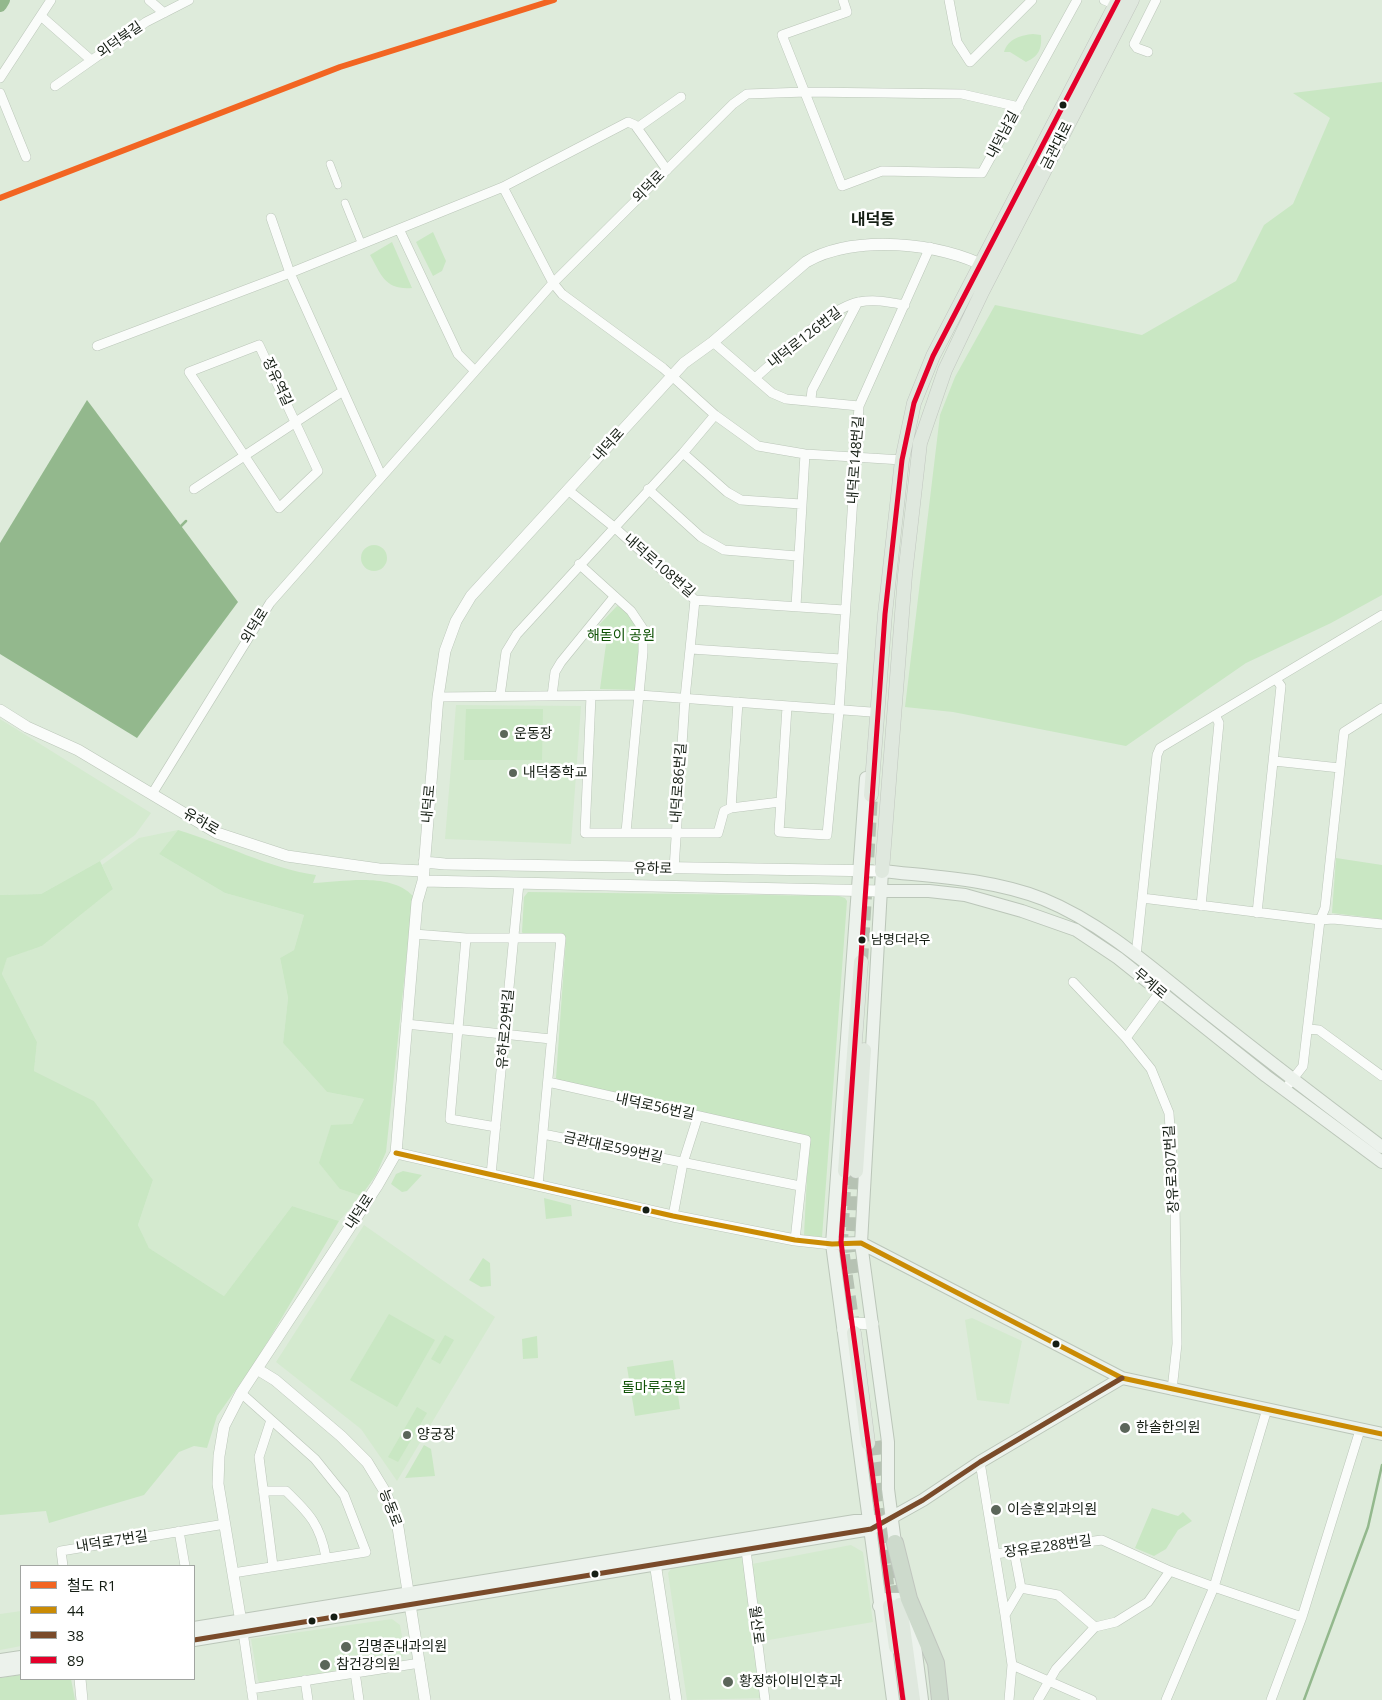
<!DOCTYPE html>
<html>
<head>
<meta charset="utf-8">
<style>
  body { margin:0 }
  #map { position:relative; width:1382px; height:1700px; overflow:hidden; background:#deebdb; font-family:"Open Sans","Noto Sans KR",sans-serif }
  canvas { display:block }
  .legend { position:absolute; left:20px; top:1565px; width:175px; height:115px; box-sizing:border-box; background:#fff; border:1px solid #a1a5a1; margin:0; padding:6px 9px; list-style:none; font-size:15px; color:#151e14 }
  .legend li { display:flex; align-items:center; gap:10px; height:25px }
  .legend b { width:25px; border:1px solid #a1a5a1 }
</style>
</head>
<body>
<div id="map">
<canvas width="1382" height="1700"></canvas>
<ul class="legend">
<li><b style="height:6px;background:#f26522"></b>철도 R1</li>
<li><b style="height:6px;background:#ca8b04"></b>44</li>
<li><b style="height:6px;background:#7a4b2a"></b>38</li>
<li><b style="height:6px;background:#e4002b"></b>89</li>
</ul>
</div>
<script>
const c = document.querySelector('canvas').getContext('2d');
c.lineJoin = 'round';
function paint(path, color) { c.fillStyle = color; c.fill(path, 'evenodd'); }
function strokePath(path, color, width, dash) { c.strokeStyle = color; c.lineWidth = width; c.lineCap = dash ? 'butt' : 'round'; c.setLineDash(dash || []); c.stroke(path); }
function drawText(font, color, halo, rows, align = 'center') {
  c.font = font + ' "Open Sans","Noto Sans KR",sans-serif'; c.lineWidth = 5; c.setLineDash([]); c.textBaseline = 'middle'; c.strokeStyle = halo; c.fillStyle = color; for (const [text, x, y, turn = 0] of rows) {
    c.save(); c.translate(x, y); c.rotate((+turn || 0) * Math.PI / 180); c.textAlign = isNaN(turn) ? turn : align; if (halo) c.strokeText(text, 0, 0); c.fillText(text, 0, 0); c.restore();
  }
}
const built = new Path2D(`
  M456,705l125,1 -10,138 -126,-5z
  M0,719l151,94 -16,22 -35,26 -59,33 -41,1z
  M178,830l-19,24 66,39 79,22 -10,35 -14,8 8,40 -5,45 44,49 37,7 -12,25 -12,65 21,7 -22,25 -47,-15 -68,90 -75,-48 -11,-23 15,-45 -59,-79 -60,-30 3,-29 -35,-68 5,-17 35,-11 71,-57 -11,-24 37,-27z
  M364,1225l131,92 -98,164 -36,-52 -85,-67z
  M972,1318l50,23 -13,63 -32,-4 -12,-80z
  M851,1545l12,7 10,70 -110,19 -11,-77z
  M743,1555l20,143 -76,2 -19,-127 7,-9z
  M21,1611v35l-21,4v-36z
  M392,1619l8,6 5,28 -5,7 -139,25 -3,-5 -7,-41z`);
const green = new Path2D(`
  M1033,34l8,1c1,14 -2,21 -15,27l-16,-10h-6c4,-13 17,-17 29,-18z
  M1382,82v513l-51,28 -85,40 -120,83 -173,-34 -48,-5 35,-292 15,-38 40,-72 147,30 94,-54 28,-56 29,-21 37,-86 -37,-25z
  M433,232l13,29 -4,10 -9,5 -17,-34z
  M392,242l20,46c-27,2 -30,-12 -42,-33z
  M361 558a13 13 0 1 1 26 0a13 13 0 1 1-26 0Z
  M617,606c32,12 20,59 19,84l-36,-1 6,-45 -9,-17z
  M466,709h77l-1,51h-78z
  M178,830c47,14 90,38 138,45l-3,8c31,-1 77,-11 100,13l-27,256 -10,23 -15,21 -21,-7 -21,-26 12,-38 21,-1 12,-25 -37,-7 -44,-49 5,-45 -8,-40 14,-8 10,-35 -79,-22 -66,-39z
  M1336,858l46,7v54l-50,-6z
  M100,861l13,28 -71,57 -35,12 -5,16 35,68 -3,29 60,30 59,79 -15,45 11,23 75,48 68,-90 47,15 -84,142 -38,53 -10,32 -13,-2 -15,6 -35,43 -95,28 -3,-12 -46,4v-620l41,-1z
  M528,892l311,4 6,2 2,3 -25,336 -18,-2 5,-98 -248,-55 -5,-4 10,-140 -42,-3 -2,-3 2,-35z
  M403,1171l19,4 -15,16 -5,1 -11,-8 5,-10z
  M544,1198l27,7 1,11 -26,3z
  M483,1258l7,5 1,23 -10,1 -12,-7z
  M389,1314l46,26 -38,67 -47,-27z
  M445,1335l9,5 -14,24 -9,-5z
  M537,1336l1,22 -15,1 -1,-20z
  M673,1360l7,49 -45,7 -8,-49z
  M417,1407l10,6 -29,49 -10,-5z
  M424,1445l7,4 4,27 -30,2z
  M1152,1508l26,8 5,-4 9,9 -14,9 -12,19 -12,7 -19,-8z
  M21,1675v4h50l4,21h-75v-22z`);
const water = new Path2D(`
  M87,400l151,202 -101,136 -137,-84v-111z`);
const stream = new Path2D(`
  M181,526l5,-5
  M1304,1700l64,-173 14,-62`);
const river = new Path2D(`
  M0,5l3,-5`);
const primaryTunnel = new Path2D(`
  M861,962l10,-167
  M845,1171l-4,71 13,91
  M855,1273l-3,-23 4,-79
  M876,1441l8,59
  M874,1488l16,118
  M894,1564l6,41`);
const pedestrian = new Path2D(`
  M330,164l8,21
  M345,203l15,37`);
const minor = new Path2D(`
  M149,0l15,13
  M843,0l4,12 -65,23 60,151 40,-15 100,2 95,-173
  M949,0l8,42 13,20 62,-62
  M1104,0l12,5
  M41,16l50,44
  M1148,52l-11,-4 -3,-4 22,-44
  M0,78l51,-78
  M55,86l91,-64 43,-22
  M0,93l26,64
  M637,128l44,-31
  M503,187l50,96 9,11 101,74 52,47 43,31 47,8 97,6
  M271,218l19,55 91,202
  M399,229l59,125 17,17
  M713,342l59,51 14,6 73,7
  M259,345l59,126 -39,37 -90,-136z
  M97,346l193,-73 213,-86 125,-65 7,3 32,45
  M755,378c25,-21 73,-70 104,-76 16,-3 30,0 46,3
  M811,399l1,-9 46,-88
  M683,453l44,39 14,8 60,4
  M194,489l149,-98
  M648,489l53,48 23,13 73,6
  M568,490l46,37 81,73 149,10
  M579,564l52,47 12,18v23l-17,180
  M796,606l9,-152
  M691,649l150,10
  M500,696l6,-44 11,-18 166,-181 32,-38
  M552,696l3,-24 6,-10 53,-65
  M591,696l-6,137h133l6,-22 7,-3 49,-6
  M438,697l201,-2 232,17
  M787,707l-8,125 48,3 12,-124 20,-305 71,-159
  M1274,761l66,7
  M152,794l118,-191 283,-320 180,-179 14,-10 59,-2 156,2 57,13
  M731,808l7,-106
  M674,869l11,-171 10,-98
  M1142,898l178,22 13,-1 49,5
  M1201,906l18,-183 -4,-8
  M1257,913l24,-227 -5,-7
  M414,934l52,4h95l-23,247
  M466,938l-16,181 46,8
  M1136,956l21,-201 3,-7 222,-133
  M1073,982l53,56 25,31 18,44 6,91 2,140 -5,46
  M406,1024l145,15
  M1309,1029l10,1 63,46
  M1126,1038l42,-57
  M548,1082l258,58 -11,100
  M1289,1084l14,-18 17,-146 5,-12 19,-176 38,-24
  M543,1134l257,52
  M491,1175l28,-292
  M673,1216l10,-53 15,-47
  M1267,1409l-53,178 88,30
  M271,1420l-12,37 14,109
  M980,1462l15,92 107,-14 68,31 44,16 -48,113
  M263,1491h23c24,23 34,34 40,66
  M179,1531l6,35
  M746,1550l19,150
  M995,1554l10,61
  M63,1566l-2,-15 164,-27
  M233,1573l133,-21 -22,-57 -29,-36 -74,-66
  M1021,1588l37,7 37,32 -39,42 -18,31
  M1095,1627l21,-5 32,-20 22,-31
  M243,1632l10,68
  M1012,1665l80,35
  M355,1672l4,28
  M305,1680l3,20
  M251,1689l169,-26
  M1009,1700l3,-35 -7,-50 16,-27 -7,-37
  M1271,1700l31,-83 58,-187`);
const tertiary = new Path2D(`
  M0,710l27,17 51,23 139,83 70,23 92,13 45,2
  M424,862l21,2 437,7
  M423,881l458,10
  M396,1153l277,63 122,24 37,4
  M843,1330l11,-7 19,1
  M257,1369l18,11 66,56 26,26 17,28 13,31 28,179
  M654,1556l22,144
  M242,1628l-24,-144 1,-28 5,-30 17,-33 136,-207 19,-33 21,-251 6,-21 15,-184 7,-46 11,-30 15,-25 213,-233 29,-21 93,-80c47,-28 135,-20 182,6
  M80,1679l2,21`);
const secondary = new Path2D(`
  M866,778l-34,466 61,456
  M881,891h48l36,4 57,16 54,19 42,28 148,118 116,86
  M832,1244l29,-1 261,135 260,56
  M895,1543l-7,-54v-47l-27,-199 21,-372c54,6 110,8 161,28 59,24 109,69 159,109 59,47 119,93 180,139
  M879,1606l8,-7h22l13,101
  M194,1628l661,-107h22
  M194,1640l677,-111 52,-29 57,-38 142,-84
  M0,1660l21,-3
  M0,1671l21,-3`);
const primary = new Path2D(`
  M871,795l14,-181 17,-154 12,-57 19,-47 185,-356
  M882,871l23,-296 15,-132 25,-73 37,-78 150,-292
  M845,1171l16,-209
  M856,1171l8,-121
  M854,1333l14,110
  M900,1605l13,95
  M890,1606l6,41`);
const motorway = new Path2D(`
  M895,1543l14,56 27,64 4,37`);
const bus1 = new Path2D(`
  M396,1153l277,63 122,24 37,4 29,-1 261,135 260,56`);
const bus2 = new Path2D(`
  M194,1640l677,-111 52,-29 57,-38 142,-84`);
const bus3 = new Path2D(`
  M903,1700l-62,-458 44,-628 17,-154 12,-57 19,-47 185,-356`);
const rail1 = new Path2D(`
  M0,198l340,-131 214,-67`);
const markers = [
  [1063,105,4.5,"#151e14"],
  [504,734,5,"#5b665a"],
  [513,773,5,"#5b665a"],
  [862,940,4.5,"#151e14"],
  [646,1210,4.5,"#151e14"],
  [1056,1344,4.5,"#151e14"],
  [1125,1428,6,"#5b665a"],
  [407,1435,5,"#5b665a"],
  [996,1510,6,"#5b665a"],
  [595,1574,4.5,"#151e14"],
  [334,1617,4.5,"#151e14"],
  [312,1621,4.5,"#151e14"],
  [346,1647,6,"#5b665a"],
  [325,1665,6,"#5b665a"],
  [728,1682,6,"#5b665a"]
];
const busNames = [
  ["남명더라우",871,940]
];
const streetNames = [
  ["외덕북길",120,40,-35],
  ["내덕남길",1003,135,-62],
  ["금관대로",1057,146,-63],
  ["외덕로",649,187,-45],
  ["내덕로126번길",805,338,-38],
  ["장유역길",277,382,65],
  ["내덕로",609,445,-48],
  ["내덕로148번길",856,460,-86],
  ["내덕로108번길",659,566,41],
  ["외덕로",255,626,-58],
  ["내덕로86번길",679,783,-86],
  ["내덕로",429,804,-85],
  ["유하로",201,822,30],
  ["유하로",653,869,1],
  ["무계로",1150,984,40],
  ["유하로29번길",506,1029,-85],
  ["내덕로56번길",655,1107,12],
  ["금관대로599번길",613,1148,12],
  ["장유로307번길",1172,1169,-93],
  ["내덕로",360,1212,-57],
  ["능동로",390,1508,69],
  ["내덕로7번길",112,1542,-9],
  ["장유로288번길",1048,1547,-8],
  ["월산로",756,1625,83]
];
const parkNames = [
  ["해돋이 공원",621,636],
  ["돌마루공원",654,1388]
];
const poiNames = [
  ["운동장",514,734],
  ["내덕중학교",523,773],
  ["한솔한의원",1136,1428],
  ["양궁장",417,1435],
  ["이승훈외과의원",1007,1510],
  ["김명준내과의원",357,1647],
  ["참건강의원",336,1665],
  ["황정하이비인후과",739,1682]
];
const quarterNames = [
  ["내덕동",873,220]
];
paint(built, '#d4eacf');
paint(green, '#c9e7c3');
paint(water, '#93b88d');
strokePath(stream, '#93b88d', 2.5);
strokePath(river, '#93b88d', 14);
strokePath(primaryTunnel, '#b6c2b3', 14, [14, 7]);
strokePath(pedestrian, '#bbc6b9', 8);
strokePath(minor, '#bbc6b9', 10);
strokePath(tertiary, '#bbc6b9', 12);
strokePath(secondary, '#bbc6b9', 14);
strokePath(primary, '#c0c6bf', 15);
strokePath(motorway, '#c0c6bf', 18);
strokePath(pedestrian, '#fafcfa', 7);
strokePath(minor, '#fafcfa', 9);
strokePath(tertiary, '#fafcfa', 11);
strokePath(secondary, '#ecf2ec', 12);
strokePath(primary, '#dfe8de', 14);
strokePath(motorway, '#cddacc', 16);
strokePath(bus1, '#ca8b04', 5);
strokePath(bus2, '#7a4b2a', 5);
strokePath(bus3, '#e4002b', 5);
strokePath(rail1, '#f26522', 6);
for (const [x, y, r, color] of markers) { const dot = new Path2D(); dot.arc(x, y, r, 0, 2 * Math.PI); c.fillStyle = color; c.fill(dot); strokePath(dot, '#fff', 2); }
drawText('13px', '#151e14', '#fff', busNames, 'left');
drawText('14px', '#151e14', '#fff', streetNames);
drawText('14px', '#0f5205', '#fff', parkNames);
drawText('14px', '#151e14', '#fff', poiNames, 'left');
drawText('bold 16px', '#151e14', '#fff', quarterNames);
</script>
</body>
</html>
